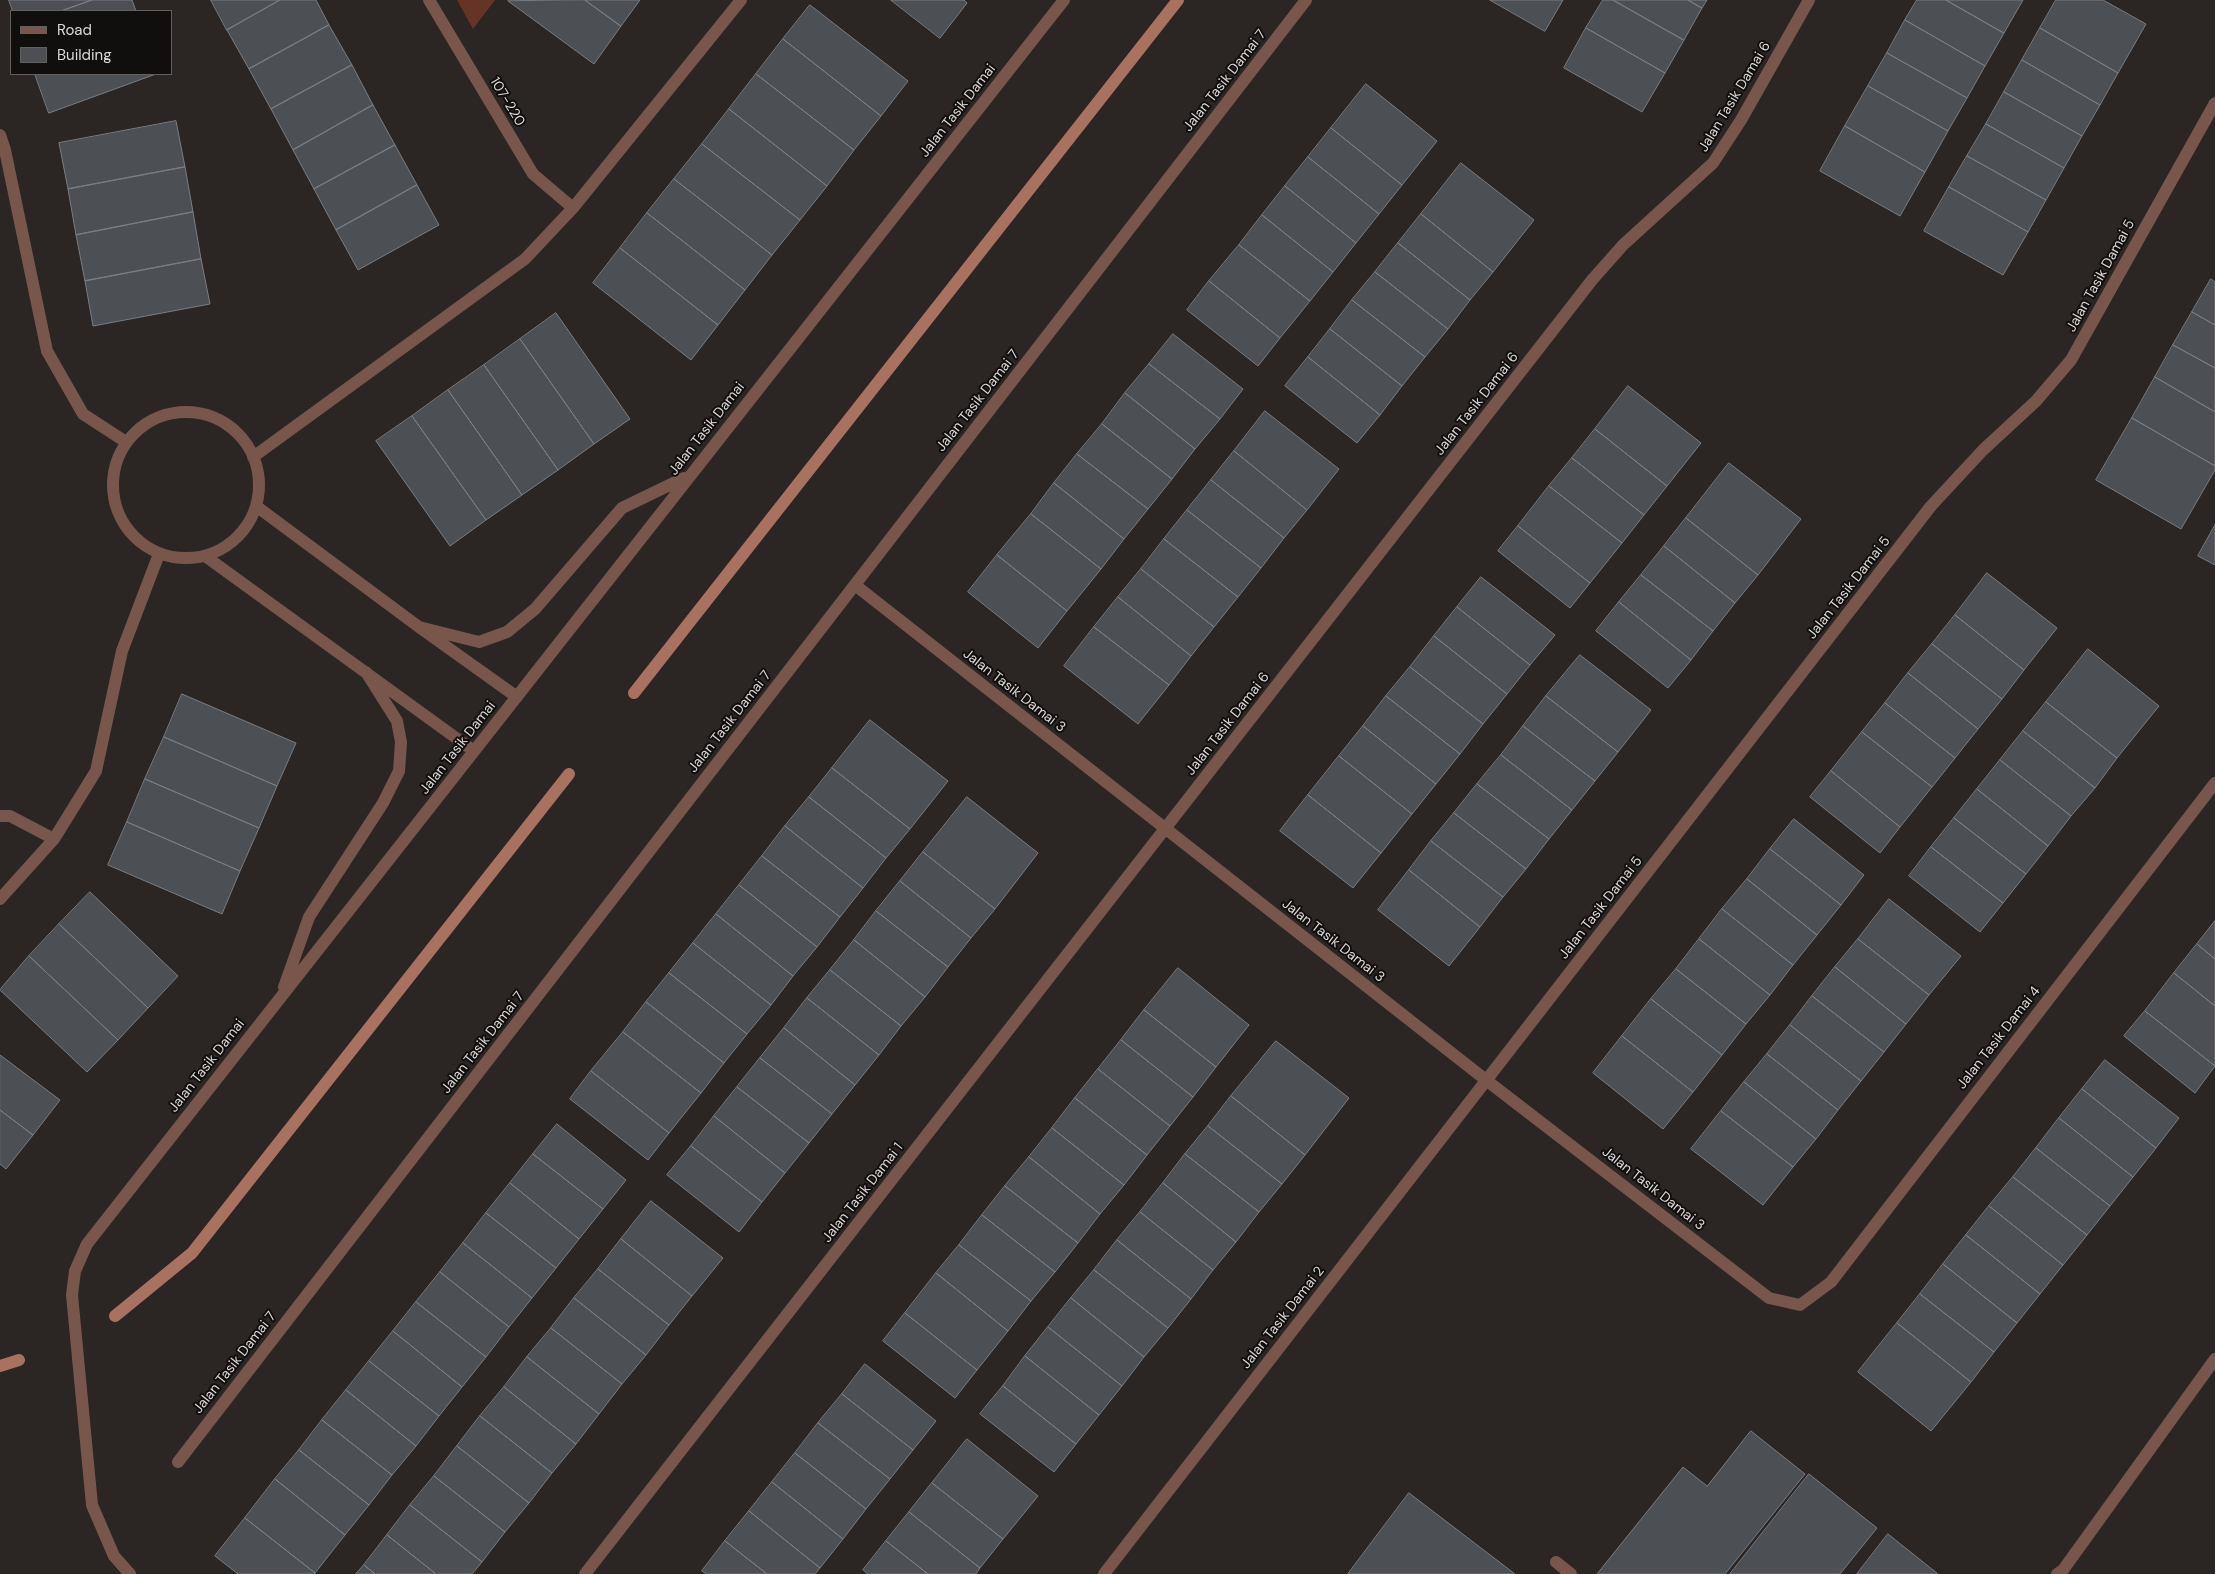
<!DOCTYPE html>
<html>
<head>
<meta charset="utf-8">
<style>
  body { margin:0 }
  #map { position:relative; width:2215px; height:1574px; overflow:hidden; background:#2b2523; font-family:"DM Sans",sans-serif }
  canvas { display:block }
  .legend { position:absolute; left:10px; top:10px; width:162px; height:65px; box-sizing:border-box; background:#110f0e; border:1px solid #62605e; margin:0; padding:6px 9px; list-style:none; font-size:15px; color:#dcd9d7 }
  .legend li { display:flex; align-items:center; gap:10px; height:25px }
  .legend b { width:25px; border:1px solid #62605e }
</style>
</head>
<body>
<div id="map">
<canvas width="2215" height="1574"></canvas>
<ul class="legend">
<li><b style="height:6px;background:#79564c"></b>Road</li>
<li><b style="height:14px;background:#4c4f54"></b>Building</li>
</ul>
</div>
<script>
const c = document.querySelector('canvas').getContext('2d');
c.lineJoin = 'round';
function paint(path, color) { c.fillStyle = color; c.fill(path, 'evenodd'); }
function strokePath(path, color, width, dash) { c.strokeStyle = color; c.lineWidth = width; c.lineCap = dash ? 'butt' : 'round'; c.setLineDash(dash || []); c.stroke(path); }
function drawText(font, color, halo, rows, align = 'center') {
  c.font = font + ' "DM Sans",sans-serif'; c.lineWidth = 4; c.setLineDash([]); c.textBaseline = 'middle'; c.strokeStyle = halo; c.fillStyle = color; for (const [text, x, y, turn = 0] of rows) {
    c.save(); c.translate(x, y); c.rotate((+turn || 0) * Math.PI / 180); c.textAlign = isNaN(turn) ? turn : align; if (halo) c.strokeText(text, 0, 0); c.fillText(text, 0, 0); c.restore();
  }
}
const green = new Path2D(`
  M457,0h38l-22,29z`);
const stream = new Path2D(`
  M634,693l544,-693
  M115,1316l77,-63 377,-479
  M0,1366l19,-6`);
const building = new Path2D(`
  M9,0h83l-31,11h-48z
  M92,0h40l4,11h-75z
  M211,0h69l-53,30z
  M280,0h36l13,25 -80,44 -22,-39z
  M585,0l36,26 -27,38 -86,-63z
  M585,0h55l-19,26z
  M891,0h73l3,3 -27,35z
  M1490,0h73l-18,31z
  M1603,0h10l71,40 -19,33 -79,-45z
  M1613,0h75l14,8 -18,32z
  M1688,0h19l-5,8z
  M1917,0h29l58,33 -19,33 -80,-46z
  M1946,0h77l-19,33z
  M2056,0h47l43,24 -28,49 -78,-45z
  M810,5l98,76 -27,35 -98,-77z
  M1905,20l80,46 -18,32 -80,-45z
  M329,25l23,40 -81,44 -22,-40z
  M1586,28l79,45 -23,39 -78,-44z
  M2040,28l78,45 -18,32 -78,-45z
  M783,39l98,77 -27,34 -98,-76z
  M1887,53l80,45 -19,33 -80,-45z
  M2022,60l78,45 -18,31 -78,-44z
  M352,65l21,40 -80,45 -22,-41z
  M35,74h121l-107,39z
  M756,74l98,76 -27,36 -98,-77z
  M1366,84l71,57 -35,44 -71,-57z
  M1868,86l80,45 -23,41 -80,-46z
  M2004,92l78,44 -18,32 -78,-44z
  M373,105l22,40 -81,44 -21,-39z
  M729,109l98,77 -27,34 -98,-76z
  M176,121l9,46 -117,22 -9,-46z
  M1986,124l78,44 -18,32 -79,-44z
  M1845,126l80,46 -25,44 -80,-45z
  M1331,128l71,57 -23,29 -71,-57z
  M702,144l98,76 -28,35 -98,-76z
  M395,145l22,40 -81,45 -22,-41z
  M1967,156l79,44 -18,32 -79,-45z
  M1308,157l71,57 -23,29 -71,-57z
  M1461,163l73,57 -41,52 -72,-58z
  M185,167l8,45 -117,23 -8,-46z
  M674,179l98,76 -27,35 -98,-77z
  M417,185l22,40 -81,45 -22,-40z
  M1285,186l71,57 -23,29 -71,-57z
  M1949,187l79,45 -25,43 -79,-44z
  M193,212l8,47 -116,22 -9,-46z
  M647,213l98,77 -27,35 -98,-77z
  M1421,214l72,58 -23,28 -72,-57z
  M1262,215l71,57 -23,29 -71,-56z
  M1398,243l72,57 -22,29 -73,-57z
  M1239,245l71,56 -30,37 -71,-57z
  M620,248l98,77 -27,35 -98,-77z
  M201,259l9,45 -117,22 -8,-45z
  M1375,272l73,57 -23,28 -73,-57z
  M2211,279l4,3v43l-23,-13z
  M1209,281l71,57 -22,28 -71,-56z
  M1352,300l73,57 -23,29 -72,-57z
  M2192,312l23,13v43l-42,-23z
  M556,313l74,106 -36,25 -74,-105z
  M1330,329l72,57 -22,29 -72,-58z
  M1173,334l70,55 -23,30 -71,-55z
  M520,339l74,105 -36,26 -74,-105z
  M2173,345l42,23v44l-60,-35z
  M1308,357l72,58 -23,28 -72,-57z
  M1149,364l71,55 -25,30 -70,-56z
  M484,365l74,105 -36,25 -74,-105z
  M2155,377l60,35v54l-83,-48z
  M1628,386l73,57 -34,43 -72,-57z
  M448,390l74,105 -36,25 -74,-104z
  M1125,393l70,56 -23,30 -70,-55z
  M1265,411l74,58 -32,41 -73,-59z
  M412,416l74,104 -36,26 -74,-105z
  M2132,418l83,48v4l-34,59 -85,-49z
  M1102,424l70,55 -24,30 -71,-55z
  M1595,429l72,57 -23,29 -72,-57z
  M1234,451l73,59 -23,28 -73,-58z
  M1077,454l71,55 -24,30 -70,-56z
  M1572,458l72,57 -22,28 -73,-57z
  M1729,463l72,56 -43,56 -72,-57z
  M1211,480l73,58 -23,30 -74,-58z
  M1054,483l70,56 -23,30 -70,-55z
  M1549,486l73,57 -32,40 -72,-57z
  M1187,510l74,58 -23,29 -74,-58z
  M1031,514l70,55 -34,42 -70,-56z
  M1686,518l72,57 -23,28 -71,-57z
  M2215,525v40l-17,-9z
  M1518,526l72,57 -20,25 -72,-57z
  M1164,539l74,58 -24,30 -73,-58z
  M1664,546l71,57 -22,28 -72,-56z
  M997,555l70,56 -29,37 -70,-56z
  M1141,569l73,58 -23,29 -73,-59z
  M1987,573l70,55 -33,42 -69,-55z
  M1641,575l72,56 -22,29 -72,-58z
  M1481,577l74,58 -25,30 -73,-58z
  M1118,597l73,59 -22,29 -75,-58z
  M1619,602l72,58 -23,28 -72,-57z
  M1457,607l73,58 -23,29 -73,-58z
  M1955,615l69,55 -22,29 -70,-55z
  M1094,627l75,58 -31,39 -74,-58z
  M1434,636l73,58 -24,30 -73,-57z
  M1932,644l70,55 -24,30 -70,-56z
  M2088,649l71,57 -42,52 -71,-56z
  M1580,655l71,55 -33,42 -72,-56z
  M1410,667l73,57 -23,30 -74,-58z
  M1908,673l70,56 -23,29 -70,-55z
  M182,694l114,49 -19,43 -113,-49z
  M1386,696l74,58 -24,30 -73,-58z
  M1546,696l72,56 -23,29 -72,-55z
  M2046,702l71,56 -22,30 -72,-57z
  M1885,703l70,55 -23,29 -70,-55z
  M870,720l78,61 -38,48 -78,-61z
  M1363,726l73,58 -24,30 -73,-58z
  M1523,726l72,55 -23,29 -71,-55z
  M2023,731l72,57 -24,28 -71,-56z
  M1862,732l70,55 -32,40 -69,-56z
  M164,737l113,49 -18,42 -114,-49z
  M1501,755l71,55 -23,29 -72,-55z
  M1339,756l73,58 -31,39 -73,-58z
  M2000,760l71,56 -23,30 -71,-57z
  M832,768l78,61 -24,29 -77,-61z
  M1831,771l69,56 -20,26 -70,-56z
  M145,779l114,49 -19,43 -113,-49z
  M1477,784l72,55 -23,30 -72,-56z
  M1977,789l71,57 -22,28 -72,-56z
  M1308,795l73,58 -28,35 -73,-57z
  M809,797l77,61 -23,30 -78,-62z
  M967,797l71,56 -43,56 -72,-57z
  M1454,813l72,56 -23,28 -72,-56z
  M1954,818l72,56 -23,29 -72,-56z
  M1794,819l70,56 -23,30 -71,-56z
  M127,822l113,49 -18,43 -114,-49z
  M785,826l78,62 -23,29 -78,-61z
  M1431,841l72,56 -23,30 -71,-57z
  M1931,847l72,56 -23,29 -71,-56z
  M1770,849l71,56 -24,30 -70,-56z
  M923,852l72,57 -24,29 -71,-57z
  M762,856l78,61 -23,30 -78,-62z
  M1409,870l71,57 -31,39 -71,-56z
  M1747,879l70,56 -24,30 -71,-56z
  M900,881l71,57 -23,29 -72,-56z
  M739,885l78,62 -24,29 -77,-62z
  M90,892l88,84 -30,32 -89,-84z
  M1889,899l72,57 -32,39 -71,-56z
  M1722,909l71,56 -23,30 -71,-56z
  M876,911l72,56 -23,30 -71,-57z
  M716,914l77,62 -22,29 -78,-62z
  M2215,921v38l-18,-15z
  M59,924l89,84 -30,32 -89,-84z
  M1699,939l71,56 -24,29 -70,-55z
  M1858,939l71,56 -23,29 -71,-57z
  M854,940l71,57 -24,29 -71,-56z
  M693,943l78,62 -24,29 -78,-61z
  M2197,944l18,15v47l-41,-33z
  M29,956l89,84 -31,32 -87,-82z
  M1835,967l71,57 -22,28 -72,-56z
  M1178,968l71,57 -33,42 -72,-57z
  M1676,969l70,55 -24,31 -71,-56z
  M830,970l71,56 -22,29 -72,-57z
  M669,973l78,61 -23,29 -78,-61z
  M2174,973l41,33v60l-70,-55z
  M1812,996l72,56 -23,29 -71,-56z
  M807,998l72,57 -24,30 -71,-57z
  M1651,999l71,56 -29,37 -71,-56z
  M646,1002l78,61 -23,30 -78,-61z
  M1144,1010l72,57 -23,30 -72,-57z
  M2145,1011l70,55 -20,27 -71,-57z
  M1790,1025l71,56 -23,29 -71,-56z
  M784,1028l71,57 -23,29 -72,-56z
  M623,1032l78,61 -32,40 -78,-62z
  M1622,1036l71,56 -30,37 -70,-56z
  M1121,1040l72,57 -23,29 -72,-57z
  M1276,1041l73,57 -44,57 -74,-59z
  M1767,1054l71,56 -22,29 -72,-57z
  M0,1055l60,45 -27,35 -33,-25z
  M760,1058l72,56 -23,29 -72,-56z
  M2105,1060l74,58 -23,30 -74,-59z
  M1098,1069l72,57 -23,29 -72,-57z
  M591,1071l78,62 -21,27 -78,-61z
  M1744,1082l72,57 -23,28 -72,-56z
  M737,1087l72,56 -24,30 -71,-57z
  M2082,1089l74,59 -23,29 -74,-59z
  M1231,1096l74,59 -23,29 -74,-58z
  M1075,1098l72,57 -23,30 -72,-57z
  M0,1110l33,25 -27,34 -6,-5z
  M1721,1111l72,56 -30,38 -72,-56z
  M714,1116l71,57 -23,29 -71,-56z
  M2059,1118l74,59 -23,29 -74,-58z
  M557,1124l69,56 -23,29 -70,-55z
  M1208,1126l74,58 -23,28 -74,-58z
  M1052,1128l72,57 -24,29 -71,-57z
  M691,1146l71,56 -23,30 -72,-57z
  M2036,1148l74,58 -23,29 -74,-58z
  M533,1154l70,55 -24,30 -69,-56z
  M1185,1154l74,58 -23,30 -73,-59z
  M1029,1157l71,57 -22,29 -73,-57z
  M2013,1177l74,58 -24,30 -74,-59z
  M510,1183l69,56 -23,29 -70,-55z
  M1163,1183l73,59 -23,28 -73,-58z
  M1005,1186l73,57 -23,29 -73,-57z
  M651,1201l72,57 -31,38 -71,-57z
  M1989,1206l74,59 -23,29 -74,-59z
  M1140,1212l73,58 -22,29 -74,-59z
  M486,1213l70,55 -24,30 -69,-55z
  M982,1215l73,57 -24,29 -72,-56z
  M1966,1235l74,59 -23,29 -74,-59z
  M621,1239l71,57 -23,29 -71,-56z
  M1117,1240l74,59 -23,29 -74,-58z
  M463,1243l69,55 -23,29 -69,-55z
  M959,1245l72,56 -23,30 -72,-58z
  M1943,1264l74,59 -23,29 -74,-58z
  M598,1269l71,56 -23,30 -72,-57z
  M1094,1270l74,58 -24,29 -73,-59z
  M440,1272l69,55 -23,30 -70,-55z
  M936,1273l72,58 -31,39 -72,-57z
  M1920,1294l74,58 -23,30 -74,-59z
  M574,1298l72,57 -24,29 -71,-56z
  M1071,1298l73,59 -22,29 -74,-59z
  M416,1302l70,55 -24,30 -69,-56z
  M905,1313l72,57 -22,28 -72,-57z
  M1897,1323l74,59 -40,49 -73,-59z
  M1048,1327l74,59 -23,29 -74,-59z
  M551,1328l71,56 -23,30 -72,-57z
  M393,1331l69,56 -23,29 -70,-55z
  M1025,1356l74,59 -23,29 -73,-58z
  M527,1357l72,57 -23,30 -72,-57z
  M369,1361l70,55 -23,30 -70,-56z
  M865,1364l71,57 -23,29 -71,-56z
  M1003,1386l73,58 -22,28 -74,-58z
  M504,1387l72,57 -24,29 -72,-57z
  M346,1390l70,56 -24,29 -70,-55z
  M842,1394l71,56 -23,29 -72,-56z
  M480,1416l72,57 -23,30 -72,-57z
  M322,1420l70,55 -23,30 -70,-55z
  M818,1423l72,56 -24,30 -71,-56z
  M1751,1431l54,43 -80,100h-128l86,-107 24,19z
  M967,1439l71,57 -35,43 -71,-56z
  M457,1446l72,57 -24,29 -71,-56z
  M299,1450l70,55 -24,30 -70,-56z
  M795,1453l71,56 -23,30 -71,-57z
  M1809,1474l68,54 -37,46h-110z
  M434,1476l71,56 -23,30 -72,-57z
  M275,1479l70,56 -30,38 -70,-55z
  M772,1482l71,57 -23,29 -71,-57z
  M932,1483l71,56 -23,29 -71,-56z
  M1409,1493l106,81h-167z
  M410,1505l72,57 -10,12h-36l-49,-39z
  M749,1511l71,57 -5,6h-48l-42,-33z
  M909,1512l71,56 -4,6h-48l-42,-33z
  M245,1518l70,55 -1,1h-76l-23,-18z
  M1888,1534l50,40h-81z
  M387,1535l49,39h-61l-11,-9z
  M725,1541l42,33h-60l-5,-3z
  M886,1541l42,33h-60l-5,-4z
  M364,1565l11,9h-19z`);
const service = new Path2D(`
  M1556,1562l15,12
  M2057,1574l6,-4 152,-211`);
const minor = new Path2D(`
  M429,0l104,174 40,34
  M0,135l5,15 42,201 36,63 43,28
  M113 485a73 73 0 1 1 146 0a73 73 0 1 1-146 0Z
  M253,457l272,-198 48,-51 168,-208
  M256,506l163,121 98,70
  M205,556l269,195
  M855,585l631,495 283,218 31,7 31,-23 384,-499
  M419,627l60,15 28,-10 28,-23 87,-101 62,-30
  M0,816h10l44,23
  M0,899l54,-60 42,-68 26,-120 37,-97
  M284,987l25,-70 74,-114 16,-32 2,-29 -4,-21 -31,-49
  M178,1462l1128,-1462
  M130,1574l-16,-18 -22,-51 -20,-210 3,-24 12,-27 977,-1244
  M585,1574l1007,-1294 31,-35 90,-82 28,-43 68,-120
  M1104,1574l827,-1068 52,-56 53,-49 35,-41 144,-257`);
const streetNames = [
  ["Jalan Tasik Damai 7",1225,81,-52],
  ["Jalan Tasik Damai 6",1735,97,-59],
  ["107-220",507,102,59],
  ["Jalan Tasik Damai",958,111,-52],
  ["Jalan Tasik Damai 5",2101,276,-61],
  ["Jalan Tasik Damai 7",978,401,-52],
  ["Jalan Tasik Damai 6",1477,404,-52],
  ["Jalan Tasik Damai",707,429,-52],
  ["Jalan Tasik Damai 5",1849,588,-52],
  ["Jalan Tasik Damai 3",1014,691,38],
  ["Jalan Tasik Damai 7",730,722,-52],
  ["Jalan Tasik Damai 6",1228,724,-52],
  ["Jalan Tasik Damai",458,748,-52],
  ["Jalan Tasik Damai 5",1601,908,-52],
  ["Jalan Tasik Damai 3",1333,941,38],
  ["Jalan Tasik Damai 4",1999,1038,-52],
  ["Jalan Tasik Damai 7",483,1043,-52],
  ["Jalan Tasik Damai",207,1066,-52],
  ["Jalan Tasik Damai 3",1653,1189,38],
  ["Jalan Tasik Damai 1",863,1193,-52],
  ["Jalan Tasik Damai 2",1283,1318,-52],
  ["Jalan Tasik Damai 7",235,1363,-52]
];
paint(green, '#663426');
strokePath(stream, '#a87160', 12);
paint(building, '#4c4f54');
strokePath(building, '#7a7d82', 1);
strokePath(service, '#79564c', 12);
strokePath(minor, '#79564c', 12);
drawText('14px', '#dcd9d7', '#110f0e', streetNames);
</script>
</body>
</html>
